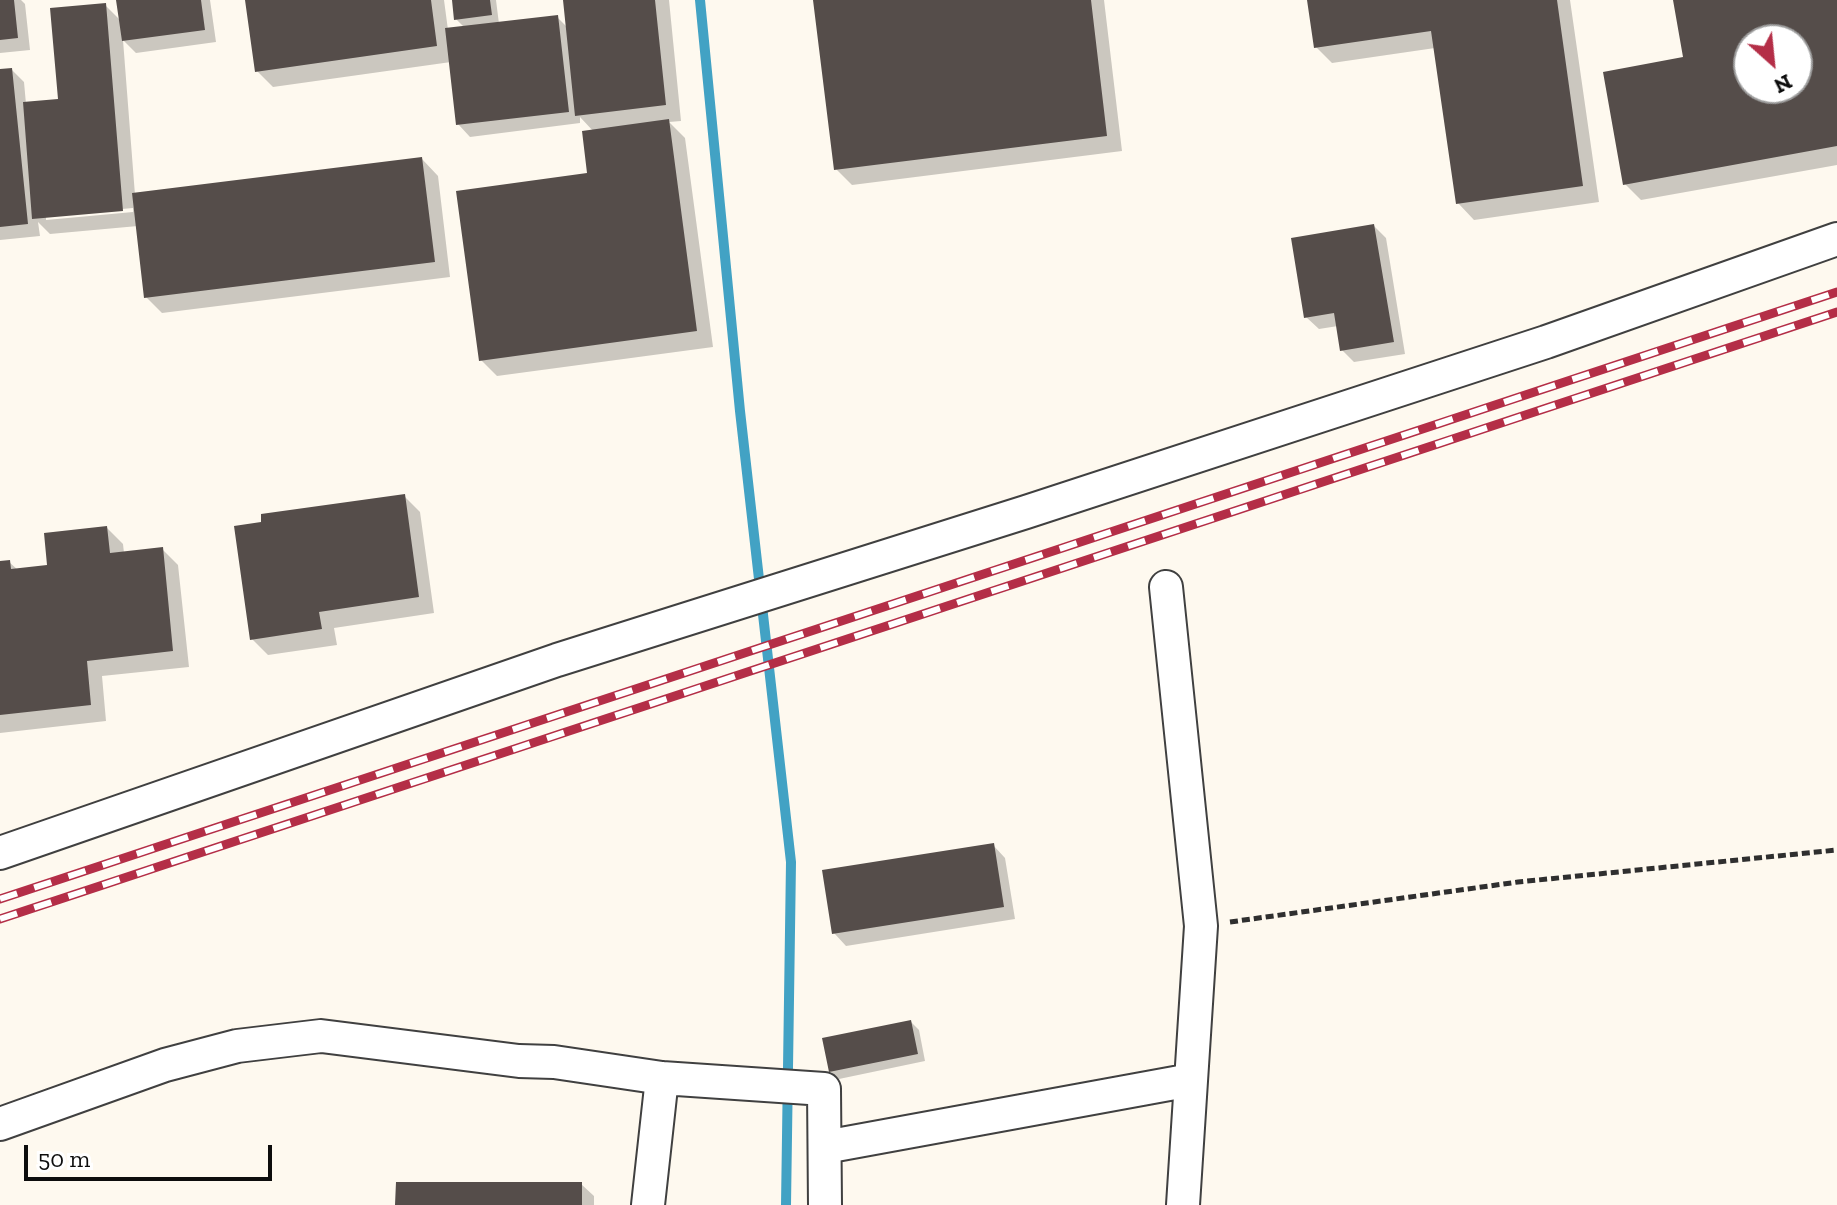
<!DOCTYPE html>
<html>
<head>
<meta charset="utf-8">
<style>
  body { margin:0 }
  #map { position:relative; width:1837px; height:1205px; overflow:hidden; background:#fef9ef; font-family:"Zilla Slab",serif }
  canvas { display:block }
  .north { position:absolute; left:1733px; top:24px; width:80px; height:80px; box-sizing:border-box; background:#fff; border:2px solid #9e9e9e; border-radius:50%; rotate:153deg; font-size:22px; font-weight:700; line-height:32px; text-align:center; color:#0d0d0d }
  .north::after { content:''; display:block; margin:auto; width:28px; height:36px; background:#b42e47; clip-path:polygon(50% 0,100% 100%,50% 72%,0 100%) }
  .scale { position:absolute; left:24px; top:1145px; width:248px; height:36px; box-sizing:border-box; border:4px solid #0d0d0d; border-top:0; padding-left:10px; font-size:24px; line-height:28px; white-space:nowrap; color:#0d0d0d; -webkit-text-stroke:6px #fff; paint-order:stroke }
</style>
</head>
<body>
<div id="map">
<canvas width="1837" height="1205"></canvas>
<div class="north">N</div>
<div class="scale">50 m</div>
</div>
<script>
const c = document.querySelector('canvas').getContext('2d');
c.lineJoin = 'round';
function paint(path, color) { c.fillStyle = color; c.fill(path, 'evenodd'); }
function strokePath(path, color, width, dash) { c.strokeStyle = color; c.lineWidth = width; c.lineCap = dash ? 'butt' : 'round'; c.setLineDash(dash || []); c.stroke(path); }
const shadow = new Path2D(`
  M0,0h21l4,4 5,46 -30,3z
  M118,0h92l6,42 -80,11 -13,-13 12,155 287,-36 16,17 12,101 -288,36 -16,-16 -8,-71 -88,8 -12,-12 2,14 -40,4v-169l12,-1 12,12 2,22 34,-3 45,-96 16,16zM133,208v4l-87,8v-4z
  M247,0h197l4,30 17,-2 -9,-9 -2,-19h42l3,24 58,-7 11,11 -3,-28h104l12,121 -12,1 16,16 28,209 -216,29 -16,-16 108,-185 5,-43 -14,-15v6l-110,14 -12,-13 -7,-62 -178,25 -16,-16z
  M815,0h289l18,151 -270,34 -16,-16z
  M1309,0h261l29,202 -125,18 -16,-17 -23,-155 -103,15 -16,-16z
  M1675,0h162v165l-196,35 -16,-16 61,-125zM1749,40h48v48h-48z
  M1374,226l12,12 19,116 -51,8 -12,-12 -4,-24 -19,3 -13,-12z
  M404,496l16,16 14,101 -100,15 3,17 -69,10 -16,-16z
  M107,528l16,16 1,9 38,-4 16,16 11,102 -87,9 4,45 -106,12v-170l9,-1 9,8 32,-3z
  M993,845l12,13 10,61 -169,27 -12,-13z
  M911,1022l8,8 6,31 -86,18 -9,-8z
  M581,1184l13,12v9h-197z`);
const stream = new Path2D(`
  M700,0l40,411 51,451 -5,343`);
const building = new Path2D(`
  M0,0h14l4,38 -18,2z
  M116,0h85l4,30 -83,11z
  M245,0h186l6,46 -182,26z
  M452,0h38l2,15 -38,5z
  M563,0h92l11,105 -91,11z
  M813,0h278l16,136 -273,34z
  M1307,0h250l26,186 -127,18 -25,-173 -117,17z
  M1673,0h164v146l-214,39 -20,-113 80,-15zM1749,40h48v48h-48z
  M106,3l17,208 -91,8 -9,-117 35,-3 -8,-91z
  M558,15l11,97 -113,13 -11,-97z
  M12,68l16,156 -28,3v-158z
  M669,119l28,212 -218,30 -23,-170 131,-18 -5,-42z
  M422,157l13,105 -291,36 -12,-105z
  M1374,224l20,118 -54,9 -6,-38 -30,5 -13,-80z
  M405,494l14,103 -100,15 3,17 -72,11 -16,-114 27,-4v-8z
  M107,526l3,27 53,-6 10,104 -86,10 4,44 -91,10v-154l10,-1 1,9 36,-4 -3,-32z
  M994,843l10,64 -172,27 -10,-64z
  M911,1020l7,34 -89,18 -7,-34z
  M396,1182h186v23h-187z`);
const path = new Path2D(`
  M1230,922l288,-40 319,-32`);
const street = new Path2D(`
  M1166,587l35,339 -18,279
  M0,853l557,-193 469,-148 520,-170 291,-103
  M0,1124l165,-59 72,-19 84,-10 198,25 35,1 108,16 162,11 1,116
  M825,1147l366,-67
  M648,1205l14,-127`);
const rail = new Path2D(`
  M0,899l1837,-607
  M0,919l1837,-607`);
paint(shadow, '#0003');
strokePath(stream, '#42a2c4', 10);
paint(building, '#554d4a');
strokePath(street, '#404040', 36);
strokePath(path, '#2f2f2f', 5, [8, 4]);
strokePath(street, '#fff', 32);
strokePath(rail, '#b42e47', 9);
strokePath(rail, '#fff', 6, [18]);
</script>
</body>
</html>
